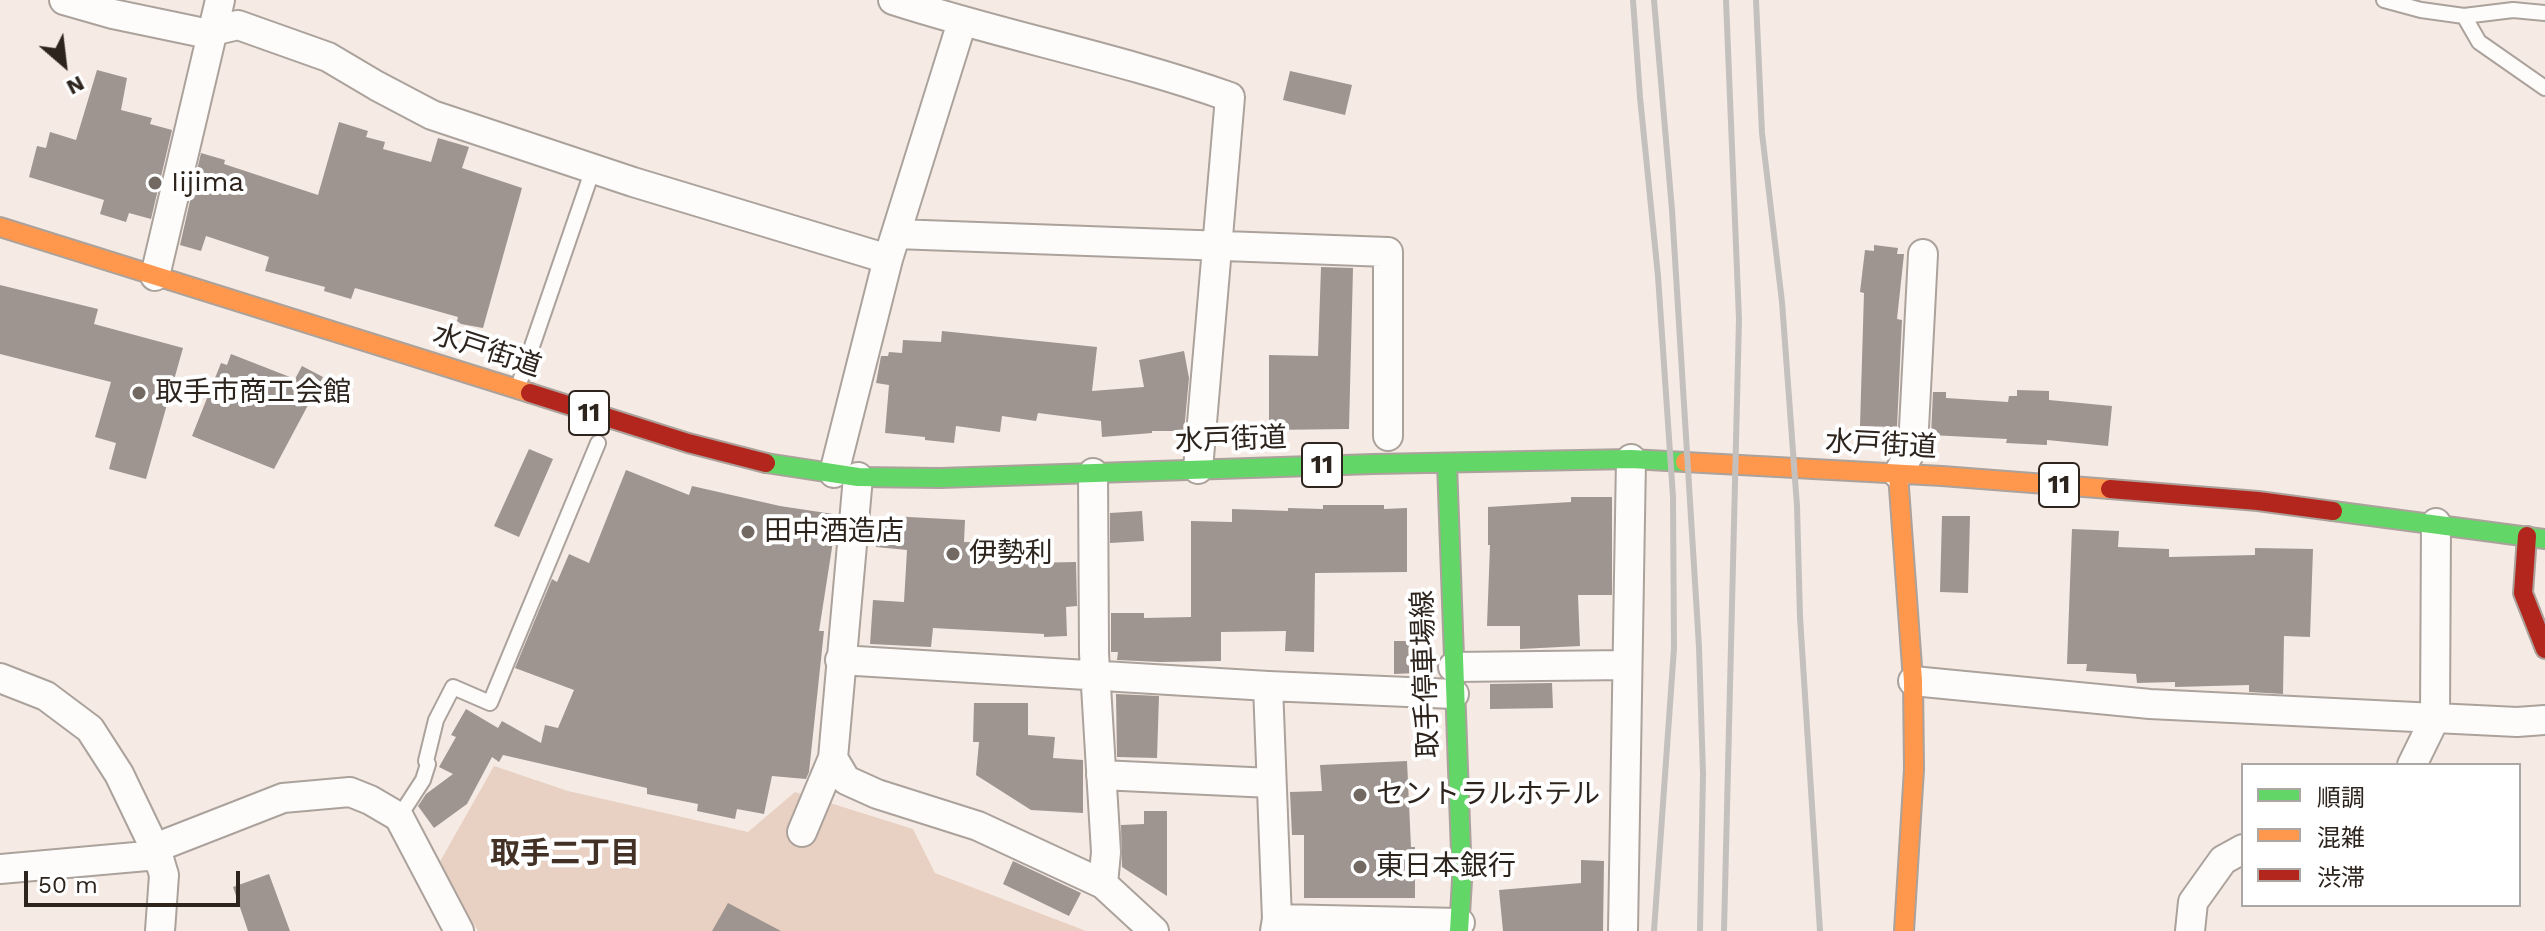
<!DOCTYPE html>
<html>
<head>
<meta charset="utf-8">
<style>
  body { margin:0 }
  #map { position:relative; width:2545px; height:931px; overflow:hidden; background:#f5eae4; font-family:"Work Sans","Noto Sans JP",sans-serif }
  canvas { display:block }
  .legend { position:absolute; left:2241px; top:763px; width:280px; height:144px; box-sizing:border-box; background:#fff; border:2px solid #aba7a5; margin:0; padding:10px 14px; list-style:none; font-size:24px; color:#2d241e }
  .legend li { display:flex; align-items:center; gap:16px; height:40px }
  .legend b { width:40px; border:2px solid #aba7a5 }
  .north { position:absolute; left:24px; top:24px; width:80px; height:80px; -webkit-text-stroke:6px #fff; paint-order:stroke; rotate:152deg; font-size:22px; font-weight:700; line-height:32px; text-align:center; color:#2d241e }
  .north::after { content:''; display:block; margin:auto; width:28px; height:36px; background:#2d241e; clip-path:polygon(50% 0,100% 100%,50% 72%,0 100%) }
  .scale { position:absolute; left:24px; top:871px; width:216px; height:36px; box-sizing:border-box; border:4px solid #2d241e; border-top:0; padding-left:10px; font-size:24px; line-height:28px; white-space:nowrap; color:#2d241e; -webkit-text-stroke:6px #fff; paint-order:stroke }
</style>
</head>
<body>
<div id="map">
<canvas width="2545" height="931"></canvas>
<ul class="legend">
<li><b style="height:10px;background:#63d668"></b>順調</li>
<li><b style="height:10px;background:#ff974d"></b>混雑</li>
<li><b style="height:10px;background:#b3261e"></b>渋滞</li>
</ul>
<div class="north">N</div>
<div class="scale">50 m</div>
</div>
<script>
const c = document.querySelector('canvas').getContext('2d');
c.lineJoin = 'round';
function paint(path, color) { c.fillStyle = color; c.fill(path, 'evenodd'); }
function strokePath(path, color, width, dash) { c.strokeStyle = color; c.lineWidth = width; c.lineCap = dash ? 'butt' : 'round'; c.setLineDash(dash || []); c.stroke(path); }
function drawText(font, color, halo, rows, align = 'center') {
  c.font = font + ' "Work Sans","Noto Sans JP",sans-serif'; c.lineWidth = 8; c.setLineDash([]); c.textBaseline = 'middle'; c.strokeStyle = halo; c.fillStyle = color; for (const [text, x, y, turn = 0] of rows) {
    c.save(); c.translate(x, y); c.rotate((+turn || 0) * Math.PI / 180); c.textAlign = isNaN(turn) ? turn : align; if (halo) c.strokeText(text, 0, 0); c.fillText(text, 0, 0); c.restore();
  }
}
const green = new Path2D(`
  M494,766l74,25 180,41 47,-40 118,37 22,44 151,58h-608l-40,-66z`);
const building = new Path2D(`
  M97,70l30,8 -6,32 31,8 -2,6 22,6 -21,89 -22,-6 -3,9 -26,-8 4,-14 -75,-23 8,-31 9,2 4,-16 26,8z
  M1290,71l62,14 -7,30 -62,-15z
  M339,122l29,9 -2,6 19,5 -2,7 48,13 7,-24 31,9 -7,21 60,20 -39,140 -22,-4 -4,-3 1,-4 -103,-29 -4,11 -27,-8 1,-4 -60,-16 4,-14 -63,-21 -5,15 -21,-6 21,-92 24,7 -1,4 94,31z
  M1874,245l24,3 -1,6h7l-7,65 5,1 -5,107 -37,-1 4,-133 -4,-1 5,-42 9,1z
  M1321,267l32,1 -4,161 -80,1v-75l49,1z
  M0,285l98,24 -4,15 89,24 -37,131 -37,-10 7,-26 -21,-6 16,-55 -111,-28z
  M942,331l155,16 -5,44 52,-4 -5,-27 45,-9 5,27 -5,53h-32v2l-50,4 -1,-16 -63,-8 -2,8 -34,-5 -2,16 -44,-6 -2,17 -29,-3v-3l-40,-4 4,-48 -13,-2 5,-27h7l1,-4 13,1 1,-13 38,2z
  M231,354l64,25 7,-13 21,11 -49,92 -82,-33 29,-73 6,2z
  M2017,390l32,1v9l63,6 -4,40 -61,-6v5l-41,-2 1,-4 -76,-4 2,-43h13v6l62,4 1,-6h8z
  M529,449l24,10 -34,78 -25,-11z
  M626,470l63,25 3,-9 88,20 53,8 -1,7 4,1 -17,109h5l-15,141 -3,7 -34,-3 -8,38 -27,-5 -2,10 -38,-8 1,-7 -51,-10v-6l-144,-33 -4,7 -7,-5 -25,47 -33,24 -16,-22 8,-12 27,-20 -14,-7 17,-30 -5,-2 15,-26 32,19 4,-7 39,22 4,-18 13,3 16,-38 -59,-22 37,-89 5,3 12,-28 20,9z
  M1571,497h41v98h-34l2,51 -60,3v-23h-33l3,-81h-2v-38l83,-5z
  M1323,505h61v4l23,-1v64l-92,1 -1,79 -29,-1 1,-20 -65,1v29l-61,1 -43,-2 1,-8h-7v-39h33v5l47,-1v-96l41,1v-13l56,2v-3l35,1z
  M1142,511l2,30 -34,2v-30z
  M890,516l75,4 -1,22 65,1 -1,20 48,-1 1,44 -11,1 1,29 -23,1v-3l-111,-6 -2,19 -61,-3 3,-44 31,2 3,-52 -31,-3 2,-24z
  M1942,516h28l-2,77 -28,-1z
  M2072,529l47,2 -1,16 51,2v8l86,-2v-7l58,1 -3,88 -26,-1 -1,58 -34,-2v-7l-74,2v-5l-38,1 -1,-9 -50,-3 1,-7h-20z
  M1394,641h23v32l-23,1z
  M1552,683l1,25 -63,1v-25z
  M1116,694l43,2 -2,62 -40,-1z
  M974,703h54v32l27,2 -2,21 30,2v53l-52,-3 -55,-35 3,-33h-6z
  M1407,761l4,86h4v51h-111v-63h-12l-2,-43 32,-1 -2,-26z
  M1144,811h23v85l-45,-29 -1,-42 23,-1z
  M1581,860l23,1 -1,70h-100l-4,-41 82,-7z
  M1013,861l68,32 -12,23 -66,-32z
  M269,874l21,57h-42l-15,-44z
  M728,903l53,28h-69z`);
const lane = new Path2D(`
  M2384,0l37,10 43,6 49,-6 32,3
  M2464,16l15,26 66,46
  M518,387l75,-218
  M399,817l24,-37 5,-16 -2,-3 10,-41 17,-33 37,16 108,-260`);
const street = new Path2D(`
  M64,0l49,14 91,19 34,-8 90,32 49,29 55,29 201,67 255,77
  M893,0c111,36 227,58 337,97l-32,372
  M896,234l492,18v184
  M155,276l65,-276
  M834,473l54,-214 74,-237
  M1093,473l1,180 12,199 -3,32
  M1898,474l15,-27 10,-193
  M840,660l428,26 186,8
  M1453,667l174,-2
  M0,678l46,18 44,33 29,45 39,81 6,20 -4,56
  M1913,681l237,23 367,18 28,-2
  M1268,686l9,233 -2,12
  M833,758l13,22 31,14 101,32 125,58 51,47
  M2412,765l23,-47 1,-195
  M1101,775l170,8
  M802,832l31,-74 25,-281
  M155,848l128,-50 67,-6 20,8 29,17 60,114
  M0,869l158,-14
  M1277,919l183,4
  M1623,931l8,-472
  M2190,931l3,-29 30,-42 20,-11`);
const fast = new Path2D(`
  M766,463l92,14 82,1 434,-14 257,-5 54,3
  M1447,463l15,417 -3,51
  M2333,511l212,28`);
const slow = new Path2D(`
  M0,227l530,166
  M1685,462l257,14 168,13
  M1898,474l15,207 1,88 -10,162`);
const jam = new Path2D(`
  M530,393l158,50 78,20
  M2110,489l148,12 75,10
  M2527,536l-4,57 22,56`);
const rail = new Path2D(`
  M1633,0l7,97 18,179 15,221 1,151 -20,283
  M1654,0l18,210 27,437 4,127 -3,157
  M1756,0l6,133 20,169 15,204 3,111 20,314
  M1724,931l15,-612 -13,-319`);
const markers = [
  [155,183,8,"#736963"],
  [139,393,8,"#736963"],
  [748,532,8,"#736963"],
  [953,554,8,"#736963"],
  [1360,795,8,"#736963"],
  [1360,867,8,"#736963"]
];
const shields = [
  [589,413,40],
  [1322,465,40],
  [2059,485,40]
];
const shieldNames = [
  ["11",589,413],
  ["11",1322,465],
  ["11",2059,485]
];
const poiNames = [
  ["Iijima",171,183],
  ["取手市商工会館",155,393],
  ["田中酒造店",764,532],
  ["伊勢利",969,554],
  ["セントラルホテル",1376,795],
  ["東日本銀行",1376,867]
];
const streetNames = [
  ["水戸街道",487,351,18],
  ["水戸街道",1231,440,-2],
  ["水戸街道",1881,445,3],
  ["取手停車場線",1426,674,-92]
];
const neighbourhoodNames = [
  ["取手二丁目",565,854]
];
paint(green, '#e8d1c3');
paint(building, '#9e9590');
strokePath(lane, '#aba29c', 18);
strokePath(street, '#aba29c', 32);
strokePath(fast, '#aba29c', 22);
strokePath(slow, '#aba29c', 22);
strokePath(jam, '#aba29c', 22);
strokePath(lane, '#fefcfb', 14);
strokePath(street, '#fefcfb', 28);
strokePath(fast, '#63d668', 18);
strokePath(slow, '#ff974d', 18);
strokePath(jam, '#b3261e', 18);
strokePath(rail, '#c3c0be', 6);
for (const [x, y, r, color] of markers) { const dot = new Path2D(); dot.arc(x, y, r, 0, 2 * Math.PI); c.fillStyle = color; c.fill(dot); strokePath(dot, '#fff', 3); }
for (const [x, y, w] of shields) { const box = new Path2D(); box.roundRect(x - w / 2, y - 22, w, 44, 6); c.fillStyle = '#fff'; c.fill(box); strokePath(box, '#2d241e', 2); }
drawText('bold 26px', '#2d241e', null, shieldNames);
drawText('28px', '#2d241e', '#fff', poiNames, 'left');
drawText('28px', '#2d241e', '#fff', streetNames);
drawText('bold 30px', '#443125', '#fff', neighbourhoodNames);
</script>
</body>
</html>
